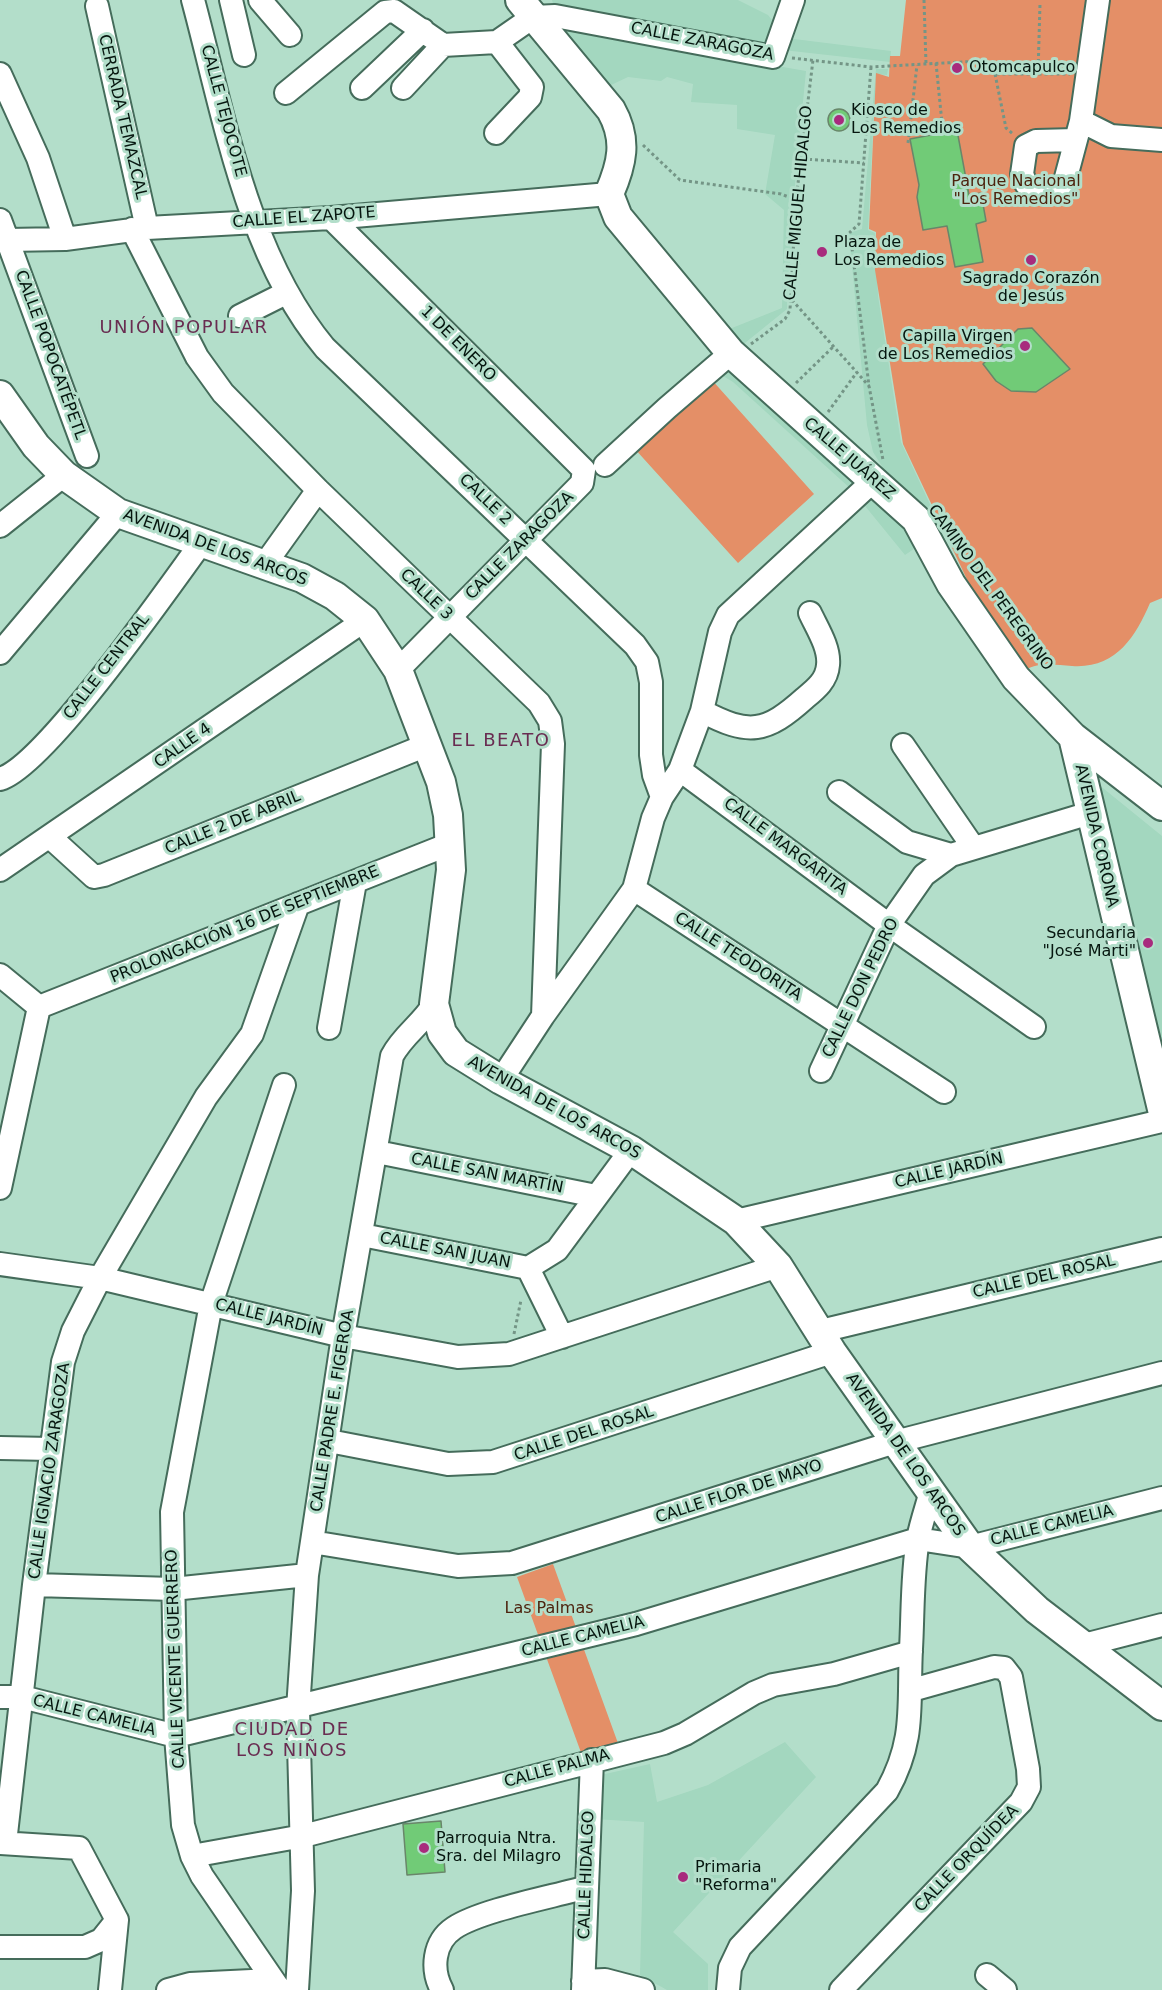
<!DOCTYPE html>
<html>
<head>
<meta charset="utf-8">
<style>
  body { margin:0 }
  canvas { display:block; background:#b3deca }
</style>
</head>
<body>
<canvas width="1162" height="1990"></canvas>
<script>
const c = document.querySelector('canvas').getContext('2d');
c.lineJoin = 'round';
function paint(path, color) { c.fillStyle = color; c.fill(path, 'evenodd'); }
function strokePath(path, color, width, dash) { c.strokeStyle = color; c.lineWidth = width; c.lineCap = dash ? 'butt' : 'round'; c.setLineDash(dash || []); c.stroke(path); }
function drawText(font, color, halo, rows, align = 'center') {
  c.font = font + ' "DejaVu Sans",sans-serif'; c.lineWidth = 6; c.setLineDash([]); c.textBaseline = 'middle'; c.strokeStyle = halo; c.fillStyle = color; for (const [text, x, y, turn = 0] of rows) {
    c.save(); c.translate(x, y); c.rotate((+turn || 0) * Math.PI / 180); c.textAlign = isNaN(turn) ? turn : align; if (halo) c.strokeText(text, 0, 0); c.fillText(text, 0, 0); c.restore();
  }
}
const built = new Path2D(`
  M552,0h186l30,15 18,23 105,13 -1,11 -125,-14 -5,15 46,8 -11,113 1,40 -8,52 -1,33 -47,38 172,192 -15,-49 -24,-38 -6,-27 -18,-192 13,-4 14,-160h12l-1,6 -11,-1 -8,156 7,3 3,63 23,146 41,88 -37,25 -53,-65 -119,-108 -30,-18 24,-19v-15l55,-22 2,-98 -19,-16 10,-59 -38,-6v-24l-46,-3 2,-18 -26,-7 -6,4 -33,-4 -19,9 -46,-46z
  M1093,780l69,56v223z
  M785,1742l31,35 -143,155 35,32v26h-41l-27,-15 4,-153 -50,-3 2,-43 54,-12 7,38 51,-17z`);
const green = new Path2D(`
  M906,0h256v598l-12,5c-15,35 -35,66 -78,63 -17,-1 -32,-4 -47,4l-54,-82 -68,-144 -28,-174 1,-38 -7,-3 7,-156 13,4 1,-21h10z
  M711,379l103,115 -76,69 -104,-115z
  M553,1564l66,182 -36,12 -66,-181z`);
const building = new Path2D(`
  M828 120a11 11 0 1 1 22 0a11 11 0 1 1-22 0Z
  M957,130l12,65 12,-2 5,28 -10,3 7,38 -28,5 -8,-41 -24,4 -6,-33 2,-12 -9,-46z
  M1032,328l38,41 -34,23 -25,-1 -15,-10 -13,-17 35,-35z
  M441,1821l4,51 -38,3 -4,-51z`);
const path = new Path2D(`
  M924,0l2,64
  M792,58l79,9 109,-6 15,13h75
  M936,63l7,70
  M871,67l-12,157 -9,8 19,154 14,74
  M995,74l11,54 7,6
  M1038,74l2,-70
  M908,143l9,-78
  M643,145l37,35 101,14 15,6
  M803,159l61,4
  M792,300l77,86
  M751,344l34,-25 5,-9 6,-110 17,-140
  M796,383l38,-37
  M828,412l29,-40
  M514,1334l7,-34`);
const minor = new Path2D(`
  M193,0c31,115 54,255 132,348l310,297 12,17 4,20v73l3,20 8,22
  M231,0l13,55
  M260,0l30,35
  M97,6l50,222
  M0,74l38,84 27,81
  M362,88l61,-58
  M403,88l40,-43
  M286,93l99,-81 9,-1 49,34 54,-3 36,-25 22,-1 218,41 20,-57
  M1081,121l30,15 51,4
  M496,133l34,-36 2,-10 -35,-45
  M1076,140l-40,1 -10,5 -4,28 4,10c14,8 28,10 39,-3l16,-60 17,-121
  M331,218l253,252 -2,13 -184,187
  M0,220l87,236
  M132,229l65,128 26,36 95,97 221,213 11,18 3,23 -10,272
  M0,238l7,2 58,-1 82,-11 184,-10 278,-24
  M240,316l46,-23
  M605,465l62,-57 64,-55
  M0,526l64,-51
  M265,564l53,-74
  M0,653l118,-140
  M702,711c47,25 64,22 103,-13 11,-9 22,-18 23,-33 2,-17 -11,-37 -18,-52
  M903,745l70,102
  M680,770l209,155 145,102
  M0,779c45,-13 168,-191 202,-237
  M839,792l68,50 44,13
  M50,837l44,40 10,-2 323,-130
  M0,870l365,-250
  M634,889l310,203
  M0,975l39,32
  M39,1007l413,-164
  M329,1028l26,-146
  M821,1071l68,-146 35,-50 27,-20 139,-42
  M501,1080l42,-64 91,-127 19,-71 9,-21 18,-27 22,-59 18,-79 8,-17 144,-133
  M377,1152l219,44
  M0,1188l39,-181
  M736,1221l426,-100
  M362,1235l166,33
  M0,1264l100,14 243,58 115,21 51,-3 269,-88
  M528,1268l29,-18 74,-100
  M528,1268l34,69
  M821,1331l341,-82
  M329,1441l119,23 45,-2 339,-110
  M0,1448l51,1
  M312,1542l146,24 54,-3 383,-121 267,-69
  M34,1585l139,4 134,-14
  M1084,1645l78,-20
  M0,1697h22l154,39 460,-112 282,-85 52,8 192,-49
  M0,1843l79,5 38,72
  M5,1843l29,-258 29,-223 10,-31 27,-53 106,-181 46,-63 46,-130
  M192,1856l111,-20 361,-93 21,-9 69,-41 19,-8 61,-11 77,-22
  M0,1947h85l16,-7 16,-20
  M987,1975l18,15
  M583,1981l22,-1 38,10
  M110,1990l7,-70
  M168,1990l22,-6 82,-4
  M280,1990l-78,-114 -10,-20 -9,-31 -7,-89 -4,-224 39,-208 73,-219
  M297,1990l6,-99 -5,-182 9,-134 36,-239 49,-280c11,-21 30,-32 42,-52
  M442,1990c-11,-20 -9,-48 12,-62 27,-18 98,-31 133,-41
  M583,1990l9,-230
  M728,1990l2,-22 10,-21 147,-156c29,-52 21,-86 24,-142 2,-36 1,-75 7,-110 3,-15 8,-30 12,-44
  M841,1990l180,-188 8,-15 -1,-18 -17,-92 -7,-9 -10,-1 -82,23`);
const major = new Path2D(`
  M520,0l91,110c17,30 11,54 -2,84l9,23 113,136 185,166 35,65 65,94 57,59 89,69
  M0,395l36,51 28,29 54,38 184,65 33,18 30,24 33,50 43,112 7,33 3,55 -17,134 8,29 14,19 45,28 130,70 105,71 42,45 54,86 138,195 67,63 125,96
  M1073,737l89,372`);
const markers = [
  [957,68,6,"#a82b7d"],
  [839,120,6,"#a82b7d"],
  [822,252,6,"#a82b7d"],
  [1031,260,6,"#a82b7d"],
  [1025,346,6,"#a82b7d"],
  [1148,943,6,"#a82b7d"],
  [424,1848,6,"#a82b7d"],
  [683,1877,6,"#a82b7d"]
];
const streetNames = [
  ["CALLE ZARAGOZA",702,42,11],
  ["CALLE TEJOCOTE",223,111,75],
  ["CERRADA TEMAZCAL",122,117,77],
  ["CALLE MIGUEL HIDALGO",799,203,-85],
  ["CALLE EL ZAPOTE",304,218,-4],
  ["1 DE ENERO",458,344,45],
  ["CALLE POPOCATÉPETL",50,355,70],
  ["CALLE JUÁREZ",849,459,41],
  ["CALLE 2",485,500,44],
  ["CALLE ZARAGOZA",520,546,-45],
  ["AVENIDA DE LOS ARCOS",215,548,20],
  ["CAMINO DEL PEREGRINO",990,588,54],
  ["CALLE 3",426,595,44],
  ["CALLE CENTRAL",107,667,-52],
  ["CALLE 4",183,746,-35],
  ["CALLE 2 DE ABRIL",233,823,-22],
  ["AVENIDA CORONA",1096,836,77],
  ["CALLE MARGARITA",785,847,37],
  ["PROLONGACIÓN 16 DE SEPTIEMBRE",245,925,-22],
  ["CALLE TEODORITA",738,957,33],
  ["CALLE DON PEDRO",861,988,-64],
  ["AVENIDA DE LOS ARCOS",554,1108,29],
  ["CALLE JARDÍN",949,1171,-13],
  ["CALLE SAN MARTÍN",487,1174,11],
  ["CALLE SAN JUAN",445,1251,11],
  ["CALLE DEL ROSAL",1044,1277,-13],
  ["CALLE JARDÍN",269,1318,14],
  ["CALLE PADRE E. FIGEROA",333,1411,-81],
  ["CALLE DEL ROSAL",584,1434,-18],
  ["AVENIDA DE LOS ARCOS",905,1455,55],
  ["CALLE IGNACIO ZARAGOZA",50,1471,-82],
  ["CALLE FLOR DE MAYO",739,1492,-18],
  ["CALLE CAMELIA",1052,1526,-14],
  ["CALLE CAMELIA",583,1637,-14],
  ["CALLE VICENTE GUERRERO",176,1659,-92],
  ["CALLE CAMELIA",94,1716,14],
  ["CALLE PALMA",557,1769,-15],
  ["CALLE ORQUÍDEA",967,1859,-46],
  ["CALLE HIDALGO",587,1875,-88]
];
const poiNames = [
  ["Otomcapulco",969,68],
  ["Kiosco de",851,111],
  ["Los Remedios",851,129],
  ["Plaza de",834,243],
  ["Los Remedios",834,261],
  ["Sagrado Corazón",1031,279,"center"],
  ["de Jesús",1031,297,"center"],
  ["Capilla Virgen",1013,337,"right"],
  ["de Los Remedios",1013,355,"right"],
  ["Secundaria",1136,934,"right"],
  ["\"José Marti\"",1136,952,"right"],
  ["Parroquia Ntra.",436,1839],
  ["Sra. del Milagro",436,1857],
  ["Primaria",695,1868],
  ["\"Reforma\"",695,1886]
];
const parkNames = [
  ["Parque Nacional",1016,182],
  ["\"Los Remedios\"",1016,200],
  ["Las Palmas",549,1609]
];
const neighbourhoodNames = [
  ["UNIÓN POPULAR",184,328],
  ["EL BEATO",501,741],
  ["CIUDAD DE",292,1730],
  ["LOS NIÑOS",292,1751]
];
paint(built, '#a3d7bf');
paint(green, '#e48f67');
paint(building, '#71cb77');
strokePath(building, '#69866a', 1.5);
strokePath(minor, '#456c5b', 26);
strokePath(major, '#456c5b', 32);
strokePath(path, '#749586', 3, [3, 3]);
strokePath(minor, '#fff', 22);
strokePath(major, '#fff', 28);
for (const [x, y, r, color] of markers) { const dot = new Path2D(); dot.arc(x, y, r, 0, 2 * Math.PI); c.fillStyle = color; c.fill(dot); strokePath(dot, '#b3deca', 2); }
drawText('16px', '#06160f', '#b3deca', streetNames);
drawText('16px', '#06160f', '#b3deca', poiNames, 'left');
drawText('16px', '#4d230e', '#b3deca', parkNames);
c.letterSpacing = '1.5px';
drawText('18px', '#692c51', '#b3deca', neighbourhoodNames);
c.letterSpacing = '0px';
</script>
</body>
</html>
